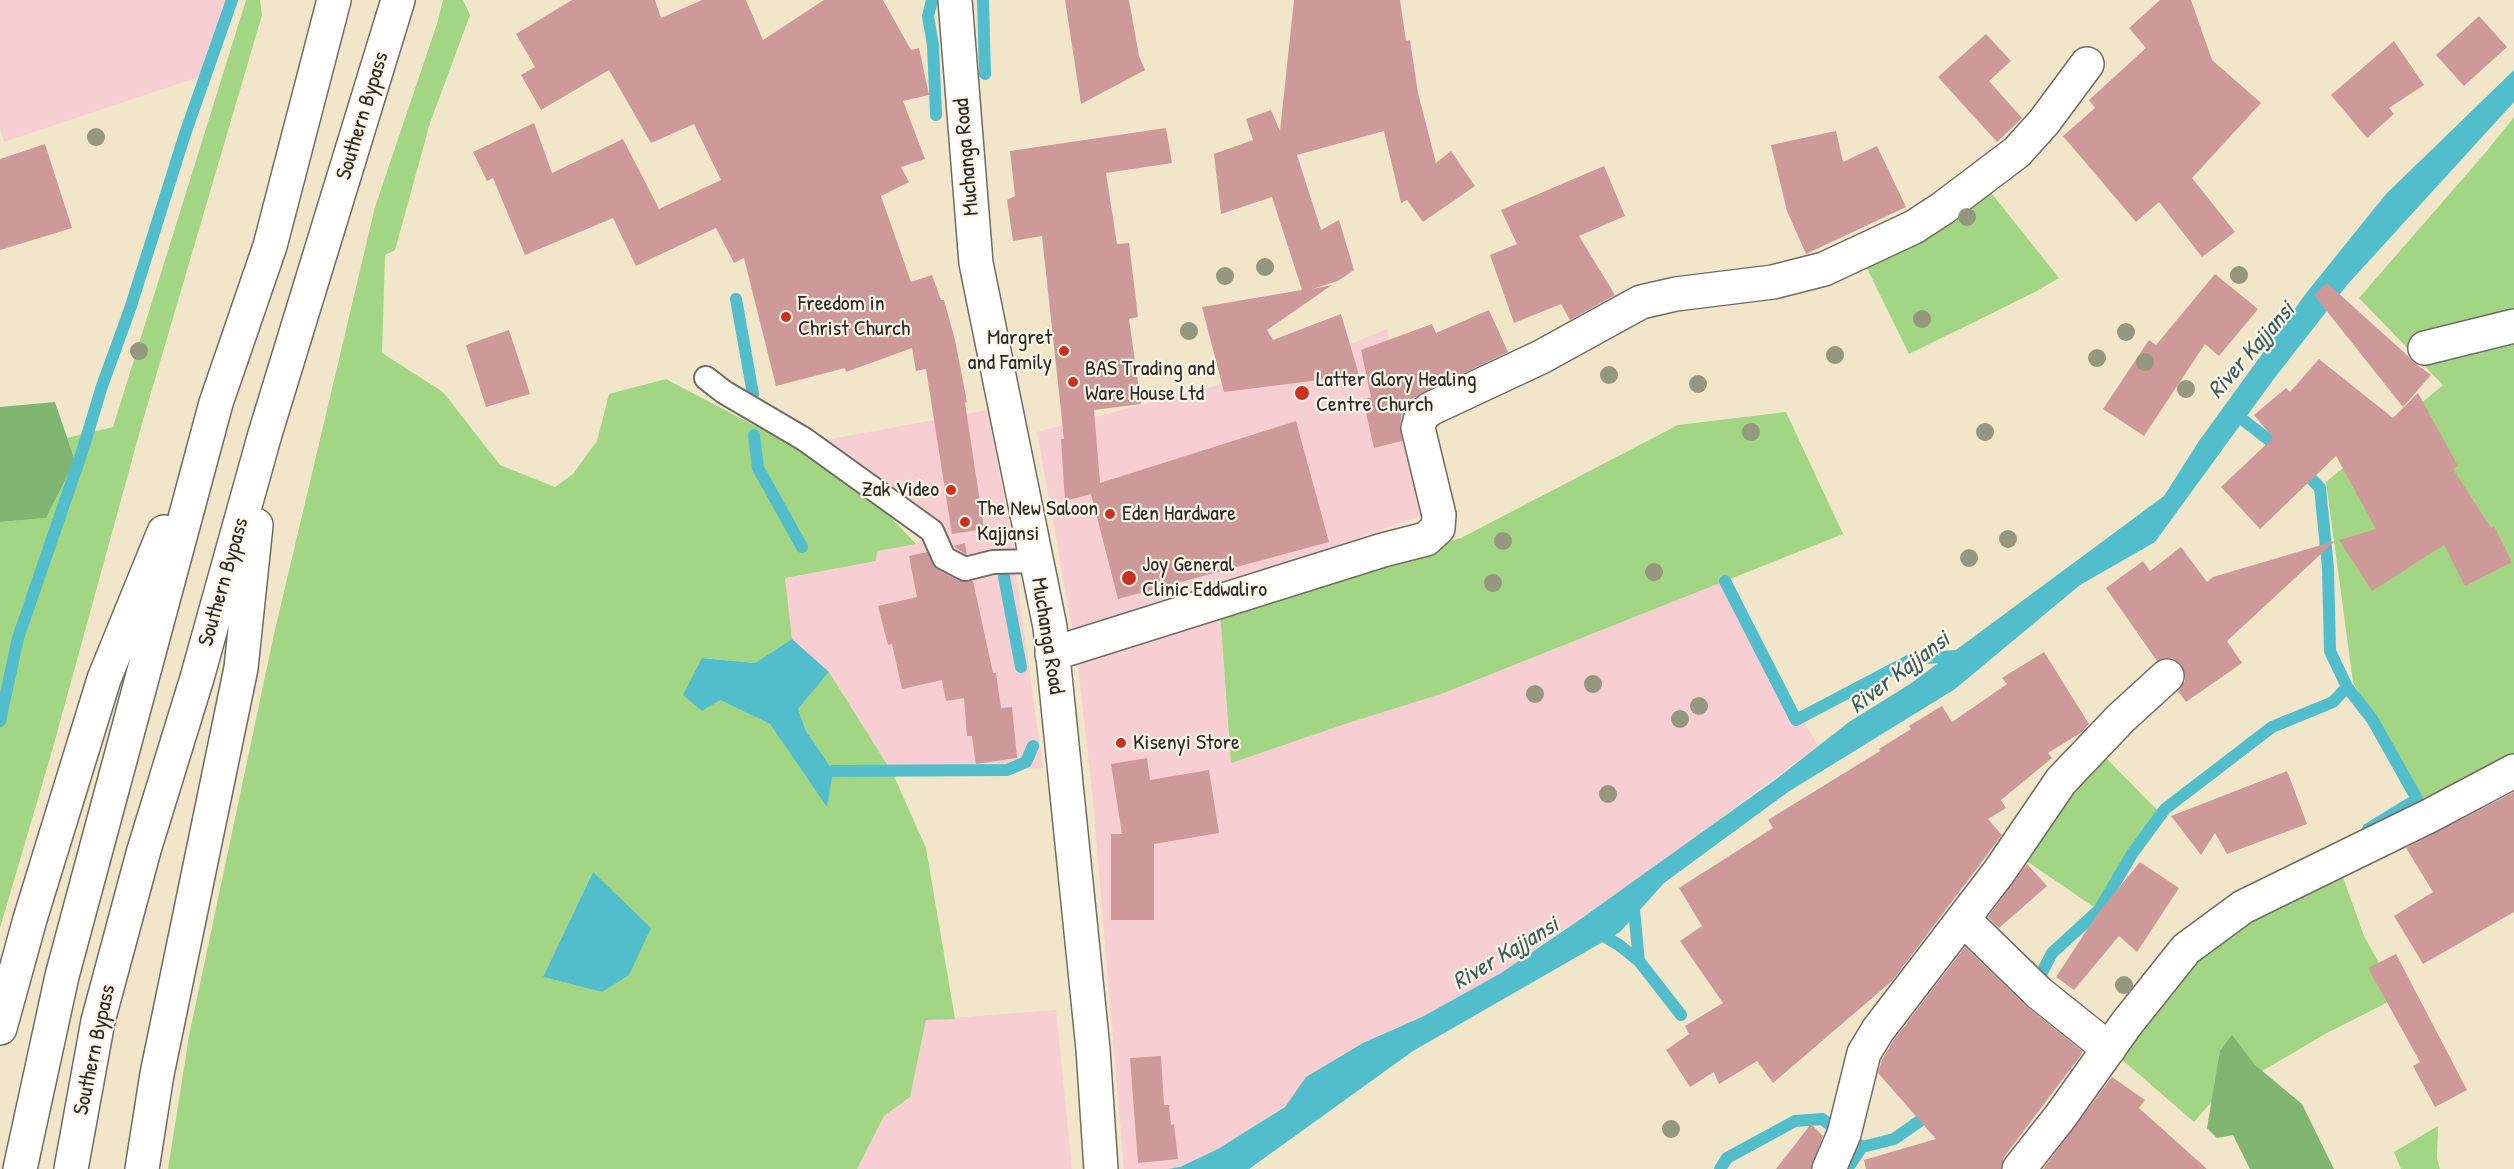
<!DOCTYPE html>
<html>
<head>
<meta charset="utf-8">
<style>
  body { margin:0 }
  canvas { display:block; background:#f1e6c9 }
</style>
</head>
<body>
<canvas width="2514" height="1169"></canvas>
<script>
const c = document.querySelector('canvas').getContext('2d');
c.lineJoin = 'round';
function paint(path, color) { c.fillStyle = color; c.fill(path, 'evenodd'); }
function strokePath(path, color, width, dash) { c.strokeStyle = color; c.lineWidth = width; c.lineCap = dash ? 'butt' : 'round'; c.setLineDash(dash || []); c.stroke(path); }
function drawText(font, color, halo, rows, align = 'center') {
  c.font = font + ' "Patrick Hand",sans-serif'; c.lineWidth = 4.5; c.setLineDash([]); c.textBaseline = 'middle'; c.strokeStyle = halo; c.fillStyle = color; for (const [text, x, y, turn = 0] of rows) {
    c.save(); c.translate(x, y); c.rotate((+turn || 0) * Math.PI / 180); c.textAlign = isNaN(turn) ? turn : align; if (halo) c.strokeText(text, 0, 0); c.fillText(text, 0, 0); c.restore();
  }
}
const built = new Path2D(`
  M0,0h232l-27,75 -201,67 -4,-15z
  M1387,329l42,184 -355,126 -37,-207 185,-48 126,-39z
  M988,410l21,115 34,243 -150,6 -64,-102 -37,-33 -7,-61 91,-17v-10l69,-14 -120,-97z
  M1725,581l93,165 -163,121 -154,106 -77,43 -61,27 -56,34 -22,30 -67,42 -38,18 -12,2h-44l-31,-368 -16,-144 143,-46 10,144 214,-62z
  M1056,1010l16,159h-215l27,-53 26,-19 16,-77z`);
const green = new Path2D(`
  M246,0h14l2,15 -119,405 -91,331 -52,177v-406l46,-4 29,-57 -8,-23 46,-11z
  M443,0h20l7,15 -40,108 -35,127 -10,5 -3,98 61,39 57,73 55,22 18,-13 24,-33 12,-47 57,-15 154,81 62,48 34,36 -39,7 -1,10 -91,17 7,61 -37,24 -53,-5 18,42 50,24 57,82 5,-35 -26,-40 -8,-22 31,-37 64,102 33,74 29,171 -29,1 -16,77 -26,19 -27,53h-689l21,-133 85,-402 101,-427 62,-183zM593,872l9,120 -59,-15z
  M2514,117v638l-90,55 -71,-128 -27,-200 117,-97 -84,-87 127,-146z
  M1988,189l71,89 -24,14 -126,62 -46,-94z
  M1786,412l57,122 -399,159 -96,30 -117,40 -11,-152 165,-52 76,-21 217,-113z
  M2098,750l63,64 -67,93 -72,-49z
  M2340,869l24,67 34,61 -73,37 -112,66 -19,22 -75,-65 84,-107 55,-41z
  M2438,1126l-1,32 3,11h-39l-7,-17z`);
const forest = new Path2D(`
  M55,402l20,59 -29,57 -46,4v-115z
  M2232,1035l23,30 47,39 32,65h-84l-17,-34 -16,3 -10,-10 13,-77z`);
const water = new Path2D(`
  M2514,70v32l-167,183 -74,95 -118,162 -75,43 -125,104 -167,103 -124,91 -44,49 -207,119 -164,118h-81l12,-2 38,-18 67,-42 21,-30 57,-34 61,-27 77,-43 74,-50 200,-143 74,-58 61,-38 254,-188 35,-55 108,-149 79,-98z
  M792,639l37,33 -31,37 8,22 27,40 -6,36 -57,-83 -50,-24 -18,11 -19,-16 19,-37 53,5z
  M593,872l58,56 -22,47 -27,17 -59,-15z`);
const stream = new Path2D(`
  M932,0l-4,16 5,29 3,70
  M983,0l2,74
  M736,299l17,95
  M2233,412l50,39
  M754,435l4,33 44,79
  M1004,577l17,90
  M1725,581l71,139 116,-61 45,-3
  M2347,687l25,32 45,80 -49,30
  M0,721l18,-83 65,-189 19,-63 28,-77 55,-175 47,-134
  M833,771l174,-1 19,-8 7,-16
  M1633,900l6,61
  M1595,931l24,14 20,16 42,54
  M2035,986l17,-33 47,-43 33,-56 33,-45 107,-82 61,-25 14,-15 -17,-36 -2,-83 -8,-80 -18,-19
  M1720,1169l7,-11 68,-37 27,-2 40,28 32,-8 40,-28
  M1847,1169l15,-22`);
const building = new Path2D(`
  M572,0h83l6,18 41,-18h44l17,40 61,-40h59l28,50 8,-2 10,47 -26,6 22,58 -24,8 8,15 -28,14 30,86 21,-7 9,25h3l11,40 12,62 -2,1 19,126 -32,5 -26,-165 -10,2 -4,-23 -66,24 -1,-4 -69,18 -32,-128 -10,5 -18,-35 -80,38 -23,-48 -88,37 -32,-77 -6,3 -14,-29 61,-29 18,50 71,-34 36,70 62,-29 -27,-56 -43,19 -42,-73 -68,40 -20,-35 14,-8 -19,-33z
  M1065,0h64l10,56 6,14 -64,34z
  M1294,0h106l6,41 4,-1 8,53 18,70 15,-12 24,35 -52,36 -16,-22 -6,3 -17,-72 -87,24 24,75 18,-10 15,50 -16,11 -26,8 20,-4 -65,45 6,10 68,-26 18,61 -135,17 -22,-85 100,-17 -30,-93 -51,17 -7,-60 39,-14 -7,-21 25,-9 9,21z
  M2160,0h31l21,60 49,43 -69,75 43,54 -33,25 -43,-55 -23,20 -73,-86 32,-28 -6,-8 57,-52 -17,-20z
  M2479,16l28,31 -43,39 -28,-31z
  M1986,34l25,27 -22,20 33,37 -25,24 -59,-65z
  M2394,41l30,44 -35,23 5,6 -27,24 -36,-43z
  M1166,128l6,35 -66,10 11,71 12,-1 9,74 -9,2 12,85 -47,6 6,73 196,-62 33,121 -211,57 -27,-105 -26,7 -4,-62h3l-22,-203 -29,5 -6,-41 8,-4 -5,-45z
  M1836,131l7,31 34,-16 29,61 -100,47 -19,-43 -16,-66z
  M45,144l27,84 -72,22v-91z
  M1604,166l21,50 -46,20 36,59 -45,25 -9,-16 -47,19 -24,-68 27,-11 -16,-34z
  M2215,274l43,35 -39,47 -14,-12 -61,92 -41,-27 46,-69 7,5z
  M2327,283l81,73 4,5 19,14 -28,32 -89,-112z
  M1489,310l19,42 -90,43 -15,13 -3,16 2,17 -28,7 -11,-48 8,-3 -10,-47 71,-26 4,9z
  M509,330l21,64 -44,13 -20,-62z
  M2319,359l74,59 25,-25 40,73 -5,3 38,59 3,-2 18,36 -47,24 -21,-41 -72,46 -33,-51 37,-11 -40,-73 -76,73 -39,-42 52,-49 -19,-23 32,-27 4,4z
  M2335,541l-108,100 15,22 -56,39 -8,-11 7,-10v-8l-4,-9 -9,-6h-8l-7,3 -51,-73 37,-27 7,10 31,-24 26,35 6,-5z
  M965,543l2,12 -14,-9z
  M927,552l11,18 21,11h14l20,92h3l5,35 11,-1 5,51 -41,6 -4,-28h-5l-3,-38 -18,3 -4,-21 -40,9 -10,-45 -4,1 -10,-39 39,-9 -8,-41z
  M2044,652l45,72 -7,8 -34,21 4,5 -51,42 5,8 -18,11 14,16 -110,146 -119,102 -16,-22 -38,23 -5,-12 -24,15 -24,-37 23,-16 -4,-8 38,-23 -43,-62 22,-15 -23,-38 94,-60 -5,-8 112,-69 -1,-2 32,-20 -2,-3 33,-20 10,16 55,-38 -5,-6z
  M1147,758l3,22 59,-10 10,63 -65,11v76h-43v-86h11l-11,-70z
  M2287,771l20,53 -80,30 -12,-21 -14,22 -30,-39z
  M2514,792v120l-91,52 -29,-48 39,-24 -27,-44z
  M2140,862l39,26 -42,64 -18,-16 -45,54 -18,-13 42,-64z
  M2027,864l20,22 -48,42 -11,-11z
  M1965,947l61,59 56,45 -1,4 -77,102 -3,12h-135l-2,-9 72,-21 -58,-66 4,-13 11,-19z
  M2396,954l71,136 -32,17 -22,-41 7,-4 -52,-94z
  M1161,1056l3,49h5l2,20 3,-1 4,35 -40,4 -8,-105z
  M2112,1077l33,23 -6,8 68,61h-164z
  M1811,1124l12,12 -12,33h-35z`);
const service = new Path2D(`
  M706,378l18,14 80,47 128,92 12,27 21,11 28,-7 42,-1`);
const minor = new Path2D(`
  M2425,348l89,-22
  M1052,654l331,-104 43,-11 12,-11 1,-13 -21,-87 3,-11 9,-8 111,-52 100,-55 35,-8 97,-12 51,-13 90,-42 29,-19 74,-56 27,-30 43,-58
  M1963,919l76,74 70,56
  M1829,1169l15,-35 20,-81 14,-23 121,-158 62,-91 60,-63 46,-42
  M2019,1169l41,-52 67,-94 59,-74 57,-42 186,-91 85,-45`);
const tertiary = new Path2D(`
  M955,0l21,263 74,364 43,422 8,120`);
const motorway = new Path2D(`
  M0,1028l30,-109 74,-240 60,-147
  M20,1169l42,-193 154,-573 54,-157 64,-246
  M71,1169l27,-148 46,-171 53,-172 68,-244 133,-434
  M142,1169l15,-95 84,-406 15,-143`);
const trees = [
  [96,137],
  [1967,217],
  [1265,267],
  [2239,275],
  [1225,276],
  [1922,319],
  [1189,331],
  [2126,332],
  [139,351],
  [1835,355],
  [2097,358],
  [2145,362],
  [1609,375],
  [1698,384],
  [2186,389],
  [1751,432],
  [1985,432],
  [2008,539],
  [1503,541],
  [1969,558],
  [1654,572],
  [1493,583],
  [1593,684],
  [1535,694],
  [1699,706],
  [1680,719],
  [1608,794],
  [2124,985],
  [1671,1129]
];
const markers = [
  [786,317,6,"#c8321e"],
  [1064,351,6,"#c8321e"],
  [1073,382,6,"#c8321e"],
  [1302,393,8,"#c8321e"],
  [951,490,6,"#c8321e"],
  [1110,514,6,"#c8321e"],
  [965,522,6,"#c8321e"],
  [1129,578,8,"#c8321e"],
  [1121,743,6,"#c8321e"]
];
const streetNames = [
  ["Southern Bypass",363,116,-73],
  ["Muchanga Road",967,157,-95],
  ["Southern Bypass",224,582,-74],
  ["Muchanga Road",1047,636,81],
  ["Southern Bypass",95,1050,-78]
];
const poiNames = [
  ["Freedom in",798,304],
  ["Christ Church",798,329],
  ["Margret",1052,338,"right"],
  ["and Family",1052,363,"right"],
  ["BAS Trading and",1085,369],
  ["Ware House Ltd",1085,394],
  ["Latter Glory Healing",1316,380],
  ["Centre Church",1316,405],
  ["Zak Video",939,490,"right"],
  ["The New Saloon",977,509],
  ["Kajjansi",977,534],
  ["Eden Hardware",1122,514],
  ["Joy General",1142,565],
  ["Clinic Eddwaliro",1142,590],
  ["Kisenyi Store",1133,743]
];
const waterNames = [
  ["River Kajjansi",2252,351,-49],
  ["River Kajjansi",1900,673,-37],
  ["River Kajjansi",1506,954,-31]
];
paint(built, '#f7cfd2');
paint(green, '#a2d584');
paint(forest, '#81b672');
paint(water, '#52becc');
strokePath(stream, '#52becc', 12);
paint(building, '#ce9a99');
strokePath(service, '#706c62', 26);
strokePath(minor, '#706c62', 36);
strokePath(tertiary, '#706c62', 36);
strokePath(motorway, '#706c62', 36);
strokePath(service, '#fff', 22);
strokePath(minor, '#fff', 33);
strokePath(tertiary, '#fff', 33);
strokePath(motorway, '#fff', 33);
c.fillStyle = '#95977e';
for (const [x, y] of trees) { c.beginPath(); c.arc(x, y, 9, 0, 2 * Math.PI); c.fill(); }
for (const [x, y, r, color] of markers) { const dot = new Path2D(); dot.arc(x, y, r, 0, 2 * Math.PI); c.fillStyle = color; c.fill(dot); strokePath(dot, '#fcf5e5', 2); }
drawText('22px', '#2b2b2b', '#fcf5e5', streetNames);
drawText('22px', '#2b2b2b', '#fcf5e5', poiNames, 'left');
drawText('italic 24px', '#395e63', '#fcf5e5', waterNames);
</script>
</body>
</html>
